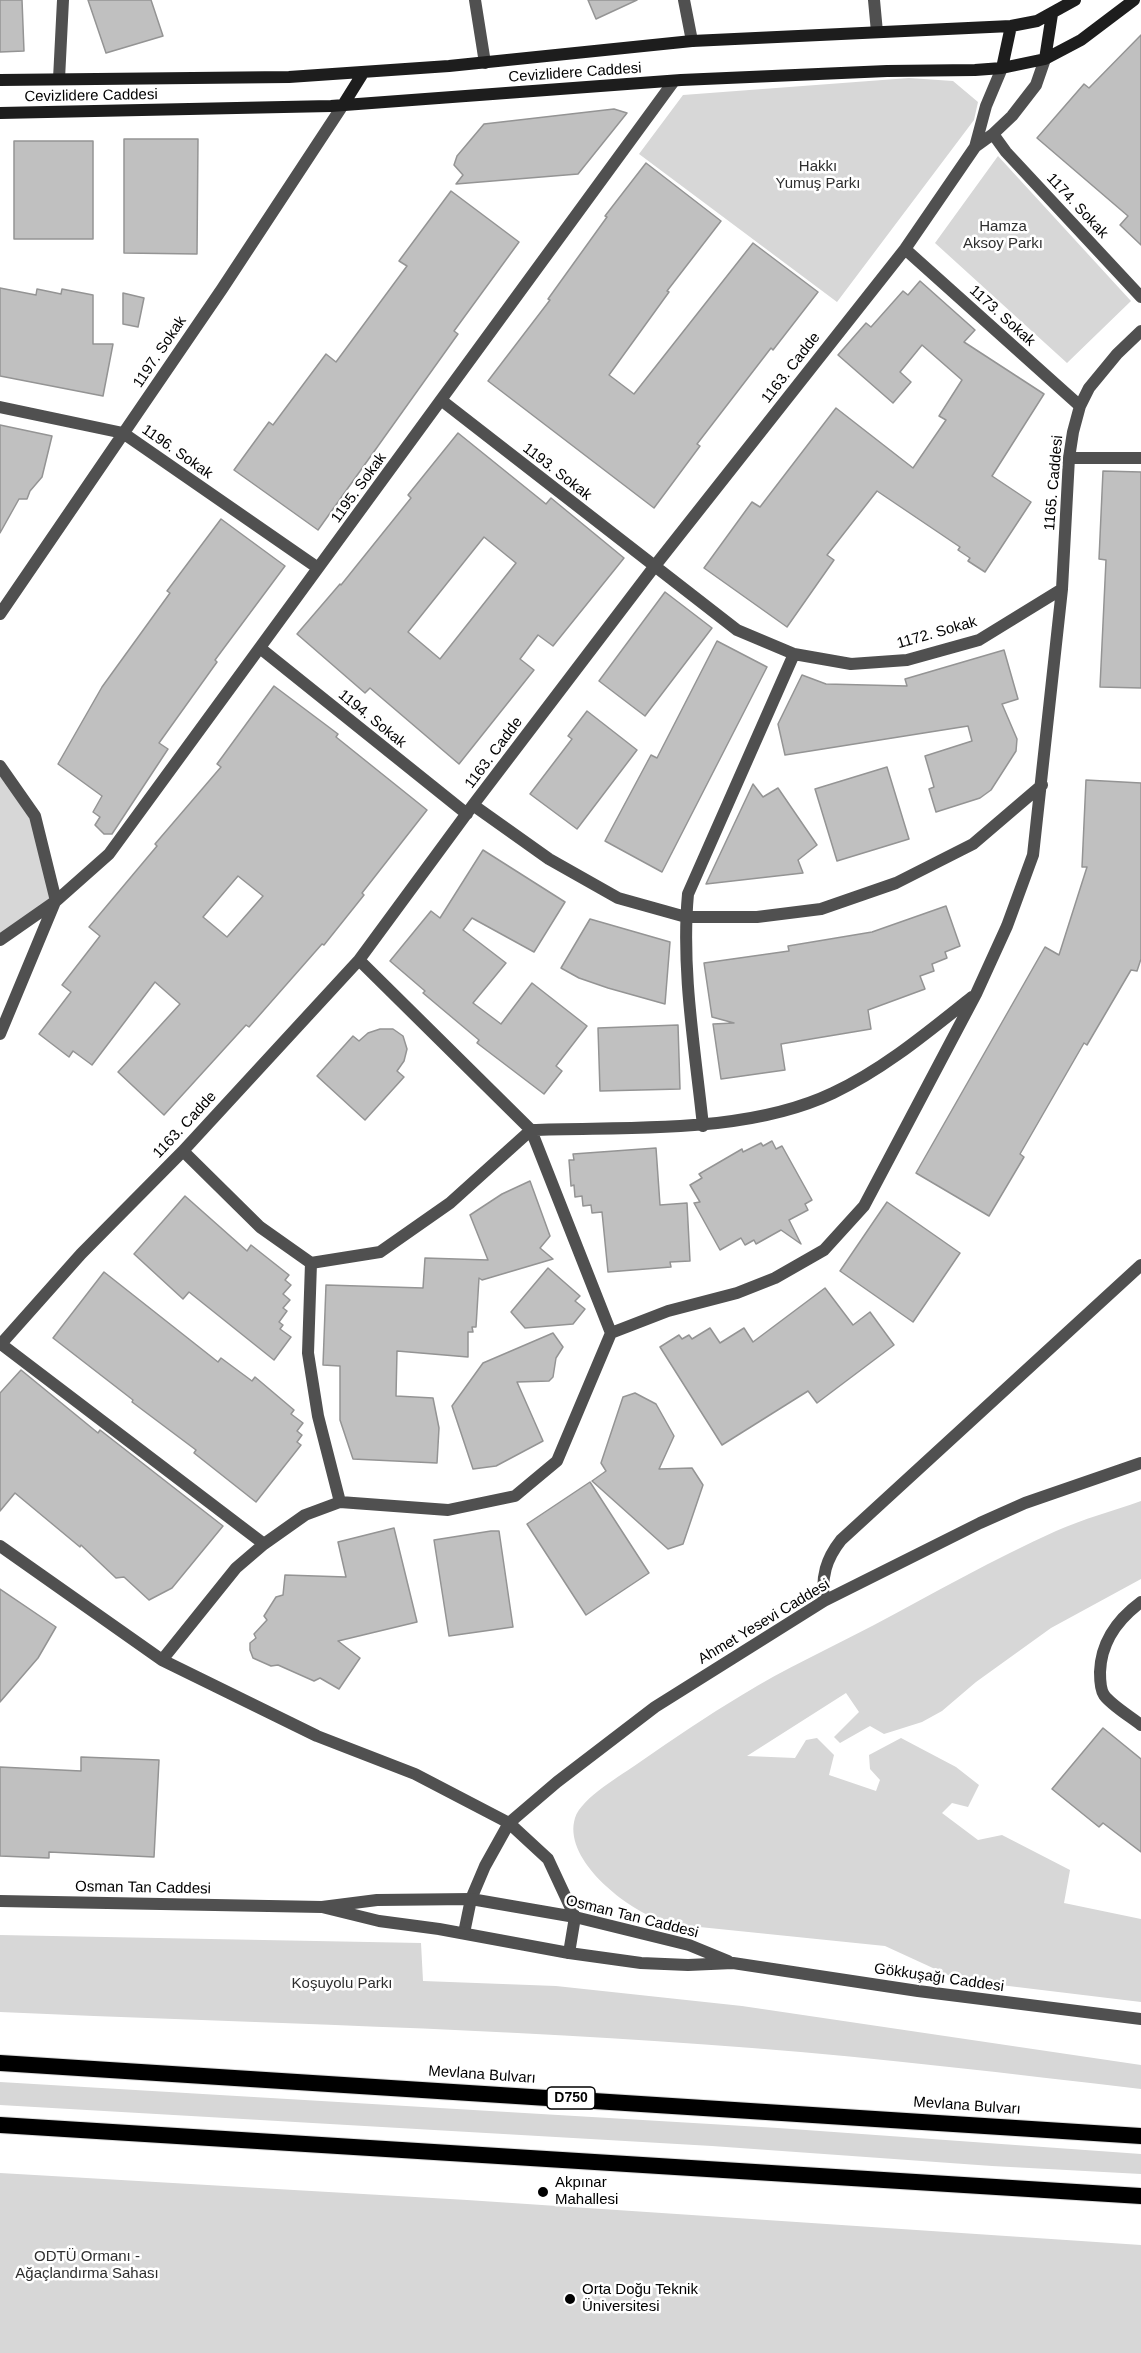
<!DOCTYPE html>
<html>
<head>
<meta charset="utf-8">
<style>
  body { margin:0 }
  canvas { display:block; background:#fff }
</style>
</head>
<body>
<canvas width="1141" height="2353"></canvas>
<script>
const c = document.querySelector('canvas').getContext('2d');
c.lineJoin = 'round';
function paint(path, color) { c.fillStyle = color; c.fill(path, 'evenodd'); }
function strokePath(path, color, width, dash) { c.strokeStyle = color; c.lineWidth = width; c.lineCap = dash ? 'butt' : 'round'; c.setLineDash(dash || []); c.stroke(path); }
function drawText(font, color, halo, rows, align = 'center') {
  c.font = font + ' Helvetica,sans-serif'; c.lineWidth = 5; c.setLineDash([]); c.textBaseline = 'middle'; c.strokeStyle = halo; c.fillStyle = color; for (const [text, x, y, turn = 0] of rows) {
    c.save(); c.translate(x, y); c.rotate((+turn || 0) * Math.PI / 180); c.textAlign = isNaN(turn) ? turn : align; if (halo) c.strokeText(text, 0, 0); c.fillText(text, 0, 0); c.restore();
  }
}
const green = new Path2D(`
  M909,78l44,3 25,21 -4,18 -137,182 -198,-148 44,-59z
  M998,156l133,145 -64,62 -132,-120z
  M0,766l35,50 21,85 -56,39z
  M1141,1501v78l-90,49 -75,54 -34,29 -20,11 -38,12 -14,-8 -30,17 -6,-6 25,-25 -13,-19 -99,63 48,2 11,-18 11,-2 17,17 -5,20 47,16 4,-11 -10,-11 -1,-14 32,-17 55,29 23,18 -11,22 -16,-4 -10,10 36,27 24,-5 68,35 -6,33 77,16v83l-182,-22 -74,-34 -205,-21c-10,-3 -21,-5 -30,-9 -31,-14 -87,-59 -75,-98 7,-21 47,-43 65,-56 33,-23 67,-46 102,-67 42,-26 88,-47 132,-70 60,-32 120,-66 182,-94 27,-12 57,-20 85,-30z
  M0,1935l421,8 2,38 133,5 186,20 399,59v24c-129,-15 -259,-31 -389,-41 -250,-20 -501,-25 -752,-36z
  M0,2082l778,46 363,26v20l-149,-8 -280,-20 -712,-41z
  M0,2173l467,27 674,45v108h-1141z`);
const building = new Path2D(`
  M0,0h22l2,51 -24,1z
  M88,0h63l12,36 -57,17z
  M588,0h49l-41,19z
  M1141,35v210l-21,-20 8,-9 -91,-78 47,-54 5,4z
  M614,109l13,4 -49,61 -122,10 7,-9 -9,-10 3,-9 27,-32z
  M124,139h74l-1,115 -73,-1z
  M14,141h79v98h-79z
  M646,163l75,58 -54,70 2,1 -60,83 25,19 119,-151 65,49 -45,58 -2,-2 -74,96 3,2 -46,62 -166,-127 62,-81 -2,-1 59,-82 -2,-1z
  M451,191l68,51 -65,89 4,3 -140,196 -84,-60 35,-48 4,3 53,-71 10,8 71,-96 -8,-5z
  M920,281l55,49 -11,12 80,52 -52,82 39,26 -46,70 -17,-11 2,-3 -12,-8 2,-3 -83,-56 -50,64 7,5 -47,67 -83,-59 48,-66 8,5 76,-99 77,60 33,-48 -7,-4 23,-36 -40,-35 -22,27 11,10 -18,21 -55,-48 28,-32 5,4 32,-36 5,4z
  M0,288l36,7 1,-6 24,5 1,-5 31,6v49h20l-10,52 -103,-20z
  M123,293l21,5 -6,29 -15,-3z
  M0,425l52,11 -10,41 -12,14 -3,8h-8l-19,34z
  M458,433l88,71 5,-6 73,60 -71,88 -15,-11 -18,24 14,11 -75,94 -89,-76 -5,5 -68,-59 43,-50 1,1 70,-87 -3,-3zM484,537l32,26 -76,96 -32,-27z
  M1103,471l38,1v216l-41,-1 6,-127 -7,-1z
  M221,519l64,47 -70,94 2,2 -58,81 9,6 -56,85h-8l-9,-9 5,-8 -7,-5 9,-16 -44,-32 44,-77 68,-94 -3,-2z
  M665,592l47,36 -67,88 -46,-35z
  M717,641l50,26 -105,205 -57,-31 46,-86 6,3z
  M1004,650l14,49 -16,5 15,35 -1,12 -25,39 -11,8 -44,14 -7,-23 5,-2 -9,-31 47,-15 -4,-15 -183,29 -7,-31 24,-49 24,9 81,2 -2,-7z
  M274,686l64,48 -2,3 91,73 -65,83 2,2 -40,50 -2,-1 -73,83 -3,-2 -82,90 -46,-43 62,-68 -25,-22 -63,83 -19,-14 -4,6 -30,-23 32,-42 -9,-7 38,-49 -11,-9 68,-81 -2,-2 66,-77 -4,-3zM238,876l25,20 -36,41 -24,-20z
  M587,711l50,39 -60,79 -47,-35 42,-55 -4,-3z
  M887,767l22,72 -72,22 -22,-72z
  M1086,780l55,3v176l-4,12 -6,-1 -44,75 -3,-2 -64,111 4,3 -35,59 -73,-43 129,-226 14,8 28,-88h-5z
  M753,784l10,13 15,-9 39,57 -19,15 5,13 -97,11z
  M483,850l82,52 -31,50 -62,-34 -9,12 43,33 -33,40 28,21 31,-41 55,43 -31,40 6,5 -18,23 -67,-51 2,-3 -56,-47 2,-2 -35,-30 41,-50 9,7z
  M946,906l14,40 -15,6 2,6 -15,6 2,7 -14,5 5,13 -57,21 3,19 -90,15 4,26 -64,9 -8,-55 21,-1 -22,-6 -8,-54 85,-12 -1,-5 84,-14z
  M590,919l80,23 -5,62 -57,-16 -29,-10 -18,-10z
  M678,1025l2,64 -80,2 -2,-63z
  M380,1029h13l10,7 4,13 -3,12 -7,10 7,6 -39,43 -48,-44 36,-40 6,5 9,-8z
  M772,1141l4,8 6,-3 30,54 -7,4 3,6 -19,10 12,24 -20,-14 -25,14 -2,-4 -9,5 -4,-7 -21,12 -26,-47 6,-1 -10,-17 12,-7 -3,-4 43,-25 1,3 18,-9 2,3z
  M656,1148l4,57 27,-2 3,58 -20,1 1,5 -63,5 -6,-60 -10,1 -1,-8 -8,1 -1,-10 -7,1 -1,-12 -3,1 -2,-26h5l-1,-6z
  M530,1181l20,55 -10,12 13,11 -71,21 -3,-2 -3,49h-4l1,5h-5v25l-71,-6 -1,45 37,2 6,30 -2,35 -84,-4 -13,-39v-54l-17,-1 3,-80 97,3 2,-30 63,2 -18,-45 32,-21z
  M185,1196l62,55 4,-6 38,30 -4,5 6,5 -8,9 7,6 -7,8 4,3 -8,11 4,3 -3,4 11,8 -17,23 -85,-68 -6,7 -49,-45z
  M887,1202l73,51 -47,69 -73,-51z
  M548,1268l32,28 -5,5 10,8 -12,15 -48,4 -14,-16z
  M104,1272l114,90 3,-4 31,23 3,-4 39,33 -3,4 12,9 -6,8 5,4 -5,7 4,3 -45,57 -62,-49 2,-3 -64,-48 1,-2 -80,-62z
  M825,1288l28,37 17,-13 24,33 -77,58 -9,-12 -86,54 -62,-98 19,-12 3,4 7,-4 3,4 18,-11 10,15 24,-15 9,14z
  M553,1333l10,14 -7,11 -3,19 -4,4 -32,1 26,59 -47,25 -23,3 -21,-63 31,-43z
  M21,1370l77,63 2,-3 123,96 -51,62 -23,12 -25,-23 -8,1 -35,-33 -1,2 -65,-54 -15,18v-118z
  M635,1393l21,11 18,32 -15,33 33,-1 11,17 -20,59 -15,5 -76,-68 14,-10 -5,-8 22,-66z
  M590,1482l59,91 -63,42 -59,-91z
  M394,1528l23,94 -79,19 22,17 -21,31 -19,-11 -6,3 -36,-16 -7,1 -18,-8 -3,-8v-7l6,-5 -2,-4 13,-14 -3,-4 12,-19 7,-2 2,-20 61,2 -8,-35z
  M491,1531h8l14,96 -64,9 -15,-96z
  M0,1589l56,38 -18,31 -38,44z
  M1103,1728l38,31v93l-38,-29 -4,4 -47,-38z
  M81,1757l78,3 -5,97 -105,-5v6l-49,-2v-89l81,4z`);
const service = new Path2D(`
  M1069,458h72`);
const minor = new Path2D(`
  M475,0l10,63
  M684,0l8,41
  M874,0l3,32
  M59,79l4,-79
  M993,134l13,18 135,145
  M975,147l11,-41 16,-38
  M905,249l175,157
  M441,400l296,230 57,24 57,10 56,-4 72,-20 83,-51
  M0,407l123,26 195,135
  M0,614l222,-325 121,-184
  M260,648l207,166
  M0,766l35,50 21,85
  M473,805l76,54 69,39 68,19h71l64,-8 75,-26 77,-39 69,-59
  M0,940l56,-39 53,-47 565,-773
  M359,960l172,170 80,203
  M0,1034l55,-132
  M703,1126c-8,-77 -22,-156 -15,-232l106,-240
  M183,1151l77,76 51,36 69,-11 70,-49 81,-73c96,-4 214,5 302,-37 51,-24 95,-61 139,-96
  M311,1263l-3,90 10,63 22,86
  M1,1344l263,200
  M0,1345l81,-91 102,-103 176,-191 114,-155 181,-238 251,-318 70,-102 18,-13 19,-18 24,-31 9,-26
  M0,1546l162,114 155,76 98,38 94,49 39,36 27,58 -6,36
  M824,1601c-3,-24 2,-42 17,-61l300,-275
  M1141,1602c-23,17 -40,40 -41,70 0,7 0,17 4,23 7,10 27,22 37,30
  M162,1660l74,-92 28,-24 41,-29 35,-13 108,8 67,-14 42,-35 54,-128 57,-22 69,-18 38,-15 49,-28 40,-44 112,-212 31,-68 26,-71 29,-266 7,-131 4,-26 7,-26 9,-18 28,-34 24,-23
  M464,1933l7,-34 14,-33 24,-43 48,-41 98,-75 169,-106 156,-78 45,-20 116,-40`);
const tertiary = new Path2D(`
  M0,1901l322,6 55,-7 94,-1 104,18 114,28 39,16
  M322,1907l57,14 60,8 130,24 72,10 47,2 45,-2 185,28 223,28`);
const secondary = new Path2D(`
  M1045,59l7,-45
  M1002,68l9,-42
  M0,80l289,-3 160,-11 243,-25 319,-15 26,-5 38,-21
  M343,105l20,-32
  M0,113l331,-7 350,-26 206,-9 88,-1 27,-2 43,-9 36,-19 53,-40`);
const trunk = new Path2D(`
  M0,2063l1141,73
  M0,2125l1141,71`);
const markers = [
  [543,2192,6,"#000"],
  [570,2299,6,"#000"]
];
const shields = [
  [571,2098,48]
];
const shieldNames = [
  ["D750",571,2098]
];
const streetNames = [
  ["Cevizlidere Caddesi",575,73,-4],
  ["Cevizlidere Caddesi",91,96,-1],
  ["1174. Sokak",1077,206,47],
  ["1173. Sokak",1002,316,42],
  ["1197. Sokak",160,352,-56],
  ["1163. Cadde",791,368,-52],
  ["1196. Sokak",177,452,35],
  ["1193. Sokak",557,472,38],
  ["1165. Caddesi",1054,483,-85],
  ["1195. Sokak",359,488,-54],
  ["1172. Sokak",937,633,-16],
  ["1194. Sokak",372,719,39],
  ["1163. Cadde",494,753,-53],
  ["1163. Cadde",185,1125,-47],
  ["Ahmet Yesevi Caddesi",764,1622,-31],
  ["Osman Tan Caddesi",143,1888,1],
  ["Osman Tan Caddesi",632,1917,14],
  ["Gökkuşağı Caddesi",939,1978,8],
  ["Mevlana Bulvarı",482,2075,4],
  ["Mevlana Bulvarı",967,2106,4]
];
const parkNames = [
  ["Hakkı",818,167],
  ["Yumuş Parkı",818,184],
  ["Hamza",1003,227],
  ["Aksoy Parkı",1003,244],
  ["Koşuyolu Parkı",342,1984],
  ["ODTÜ Ormanı -",87,2257],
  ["Ağaçlandırma Sahası",87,2274]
];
const poiNames = [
  ["Akpınar",555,2183],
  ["Mahallesi",555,2200],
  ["Orta Doğu Teknik",582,2290],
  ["Üniversitesi",582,2307]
];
paint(green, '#d7d7d7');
paint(building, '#c0c0c0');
strokePath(building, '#949494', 1.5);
strokePath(trunk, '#dbdbdb', 18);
strokePath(service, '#505050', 12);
strokePath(minor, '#505050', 12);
strokePath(tertiary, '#505050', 12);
strokePath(secondary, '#1d1d1d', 12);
strokePath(trunk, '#000', 16);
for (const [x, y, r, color] of markers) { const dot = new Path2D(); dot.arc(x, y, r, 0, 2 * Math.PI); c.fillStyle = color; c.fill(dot); strokePath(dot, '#fff', 2); }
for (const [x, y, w] of shields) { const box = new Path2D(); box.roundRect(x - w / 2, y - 11, w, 22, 4.5); c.fillStyle = '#fff'; c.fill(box); strokePath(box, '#000', 1.5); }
drawText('bold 14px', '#000', null, shieldNames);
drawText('15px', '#000', '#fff', streetNames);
drawText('15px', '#2e2e2e', '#fff', parkNames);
drawText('15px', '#000', '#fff', poiNames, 'left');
</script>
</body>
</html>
